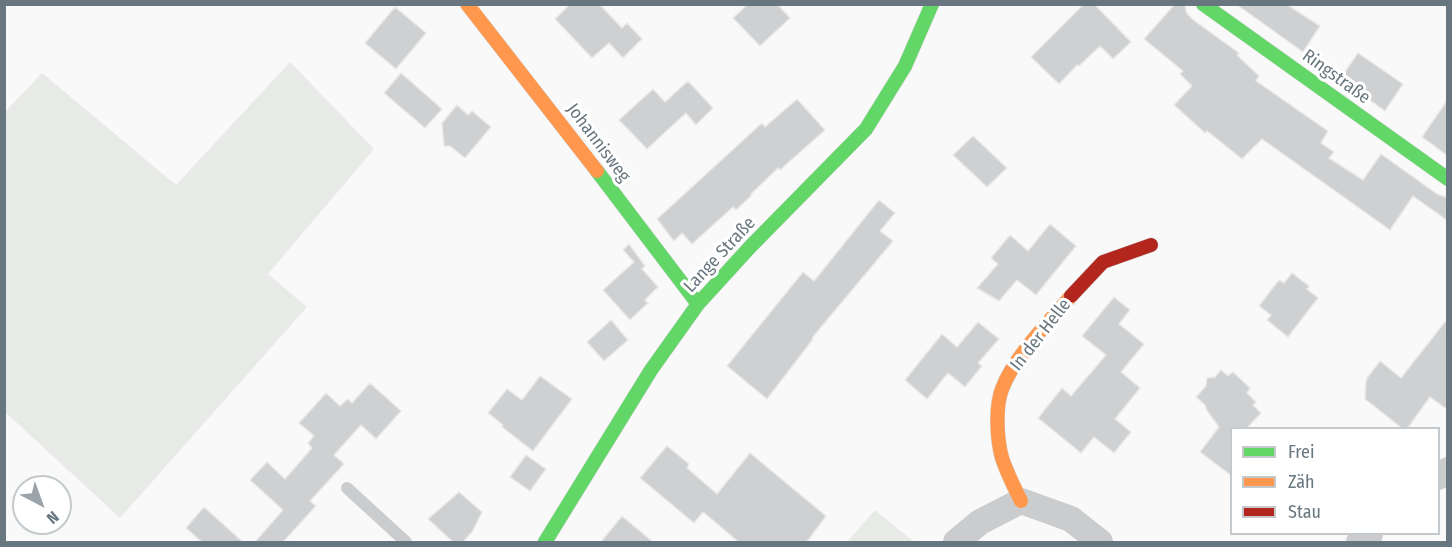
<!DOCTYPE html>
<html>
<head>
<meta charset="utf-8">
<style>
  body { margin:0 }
  #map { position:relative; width:1452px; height:547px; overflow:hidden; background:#f9f9f9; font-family:"Fira Sans Condensed",sans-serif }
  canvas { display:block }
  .frame { position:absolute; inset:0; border:6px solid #68777f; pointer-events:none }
  .legend { position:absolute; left:1230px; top:427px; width:210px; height:108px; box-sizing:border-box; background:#fff; border:2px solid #c3c9cc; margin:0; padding:8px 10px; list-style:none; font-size:18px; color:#68777f }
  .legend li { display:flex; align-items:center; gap:12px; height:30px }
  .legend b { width:30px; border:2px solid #c3c9cc }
  .north { position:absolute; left:12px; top:475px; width:60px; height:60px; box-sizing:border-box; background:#fff; border:2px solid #c3c9cc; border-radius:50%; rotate:139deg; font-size:16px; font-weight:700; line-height:24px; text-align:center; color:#68777f }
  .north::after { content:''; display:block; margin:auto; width:21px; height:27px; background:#9ba4aa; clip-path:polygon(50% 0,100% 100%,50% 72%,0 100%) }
</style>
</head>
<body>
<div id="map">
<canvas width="1452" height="547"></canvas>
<div class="frame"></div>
<ul class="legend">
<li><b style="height:8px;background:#63d668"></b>Frei</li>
<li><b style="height:8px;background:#ff974d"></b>Zäh</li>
<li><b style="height:8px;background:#b3261e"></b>Stau</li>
</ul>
<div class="north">N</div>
</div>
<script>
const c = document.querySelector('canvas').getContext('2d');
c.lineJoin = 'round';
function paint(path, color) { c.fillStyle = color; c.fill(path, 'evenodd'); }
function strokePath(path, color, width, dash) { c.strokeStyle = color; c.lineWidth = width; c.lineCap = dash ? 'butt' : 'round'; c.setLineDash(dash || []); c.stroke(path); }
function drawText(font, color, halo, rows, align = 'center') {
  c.font = font + ' "Fira Sans Condensed",sans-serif'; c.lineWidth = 6; c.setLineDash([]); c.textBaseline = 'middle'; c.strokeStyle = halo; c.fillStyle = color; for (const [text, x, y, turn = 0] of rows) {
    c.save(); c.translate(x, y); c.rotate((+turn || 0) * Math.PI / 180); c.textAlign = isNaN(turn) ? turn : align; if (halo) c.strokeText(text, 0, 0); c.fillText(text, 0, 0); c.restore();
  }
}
const green = new Path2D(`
  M290,62l84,87 -106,125 39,33 -187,211 -115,-106v-300l37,-39 134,112z
  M875,510l39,32h-67z`);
const building = new Path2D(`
  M570,4h29l23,24 5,-5 15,16 -19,19 -14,-15 -17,15 -37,-39z
  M748,4h29l13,14 -30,28 -27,-28z
  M1084,4h10l37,38 -18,17 -13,-13 -21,20 -2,-1 -18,19 -28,-27z
  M1175,4h10l1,8 6,7 47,34 -2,2 22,21 -3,5 72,50 -7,12 13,9 -5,6 34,22 18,-26 56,40 11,4v23l-35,-25 -23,34 -128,-91 -20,20 -35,-28 -2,2 -31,-28 18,-19 -12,-12 3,-3 -39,-32z
  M1236,4h50l34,22 -17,26z
  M395,7l31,26 -30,36 -31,-26z
  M1358,53l45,31 -18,27 -45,-32z
  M401,73l41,36 -17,19 -41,-35z
  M688,81l25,27 -17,17 -10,-12 -39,36 -28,-29 34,-31 12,13z
  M797,99l28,31 -45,40 -2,-2 -27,26v2l-15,14 -3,-3 -41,37 -10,-11 -8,8 -17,-22 105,-96 3,4z
  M1448,99v57l-26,-19z
  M457,105l11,10 4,-4 19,16 -26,31 -15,-12h-6l-2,-23z
  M973,136l34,32 -20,19 -34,-32z
  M879,200l16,13 -15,18 13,10 -81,97 1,1 -46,60 -40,-33 76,-94 11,9z
  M1050,224l26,22 -40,49 -19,-15 -18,21 -22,-13 21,-24 -7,-6 19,-23 18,16z
  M629,244l16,22 -3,3 16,18 -13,13 3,3 -18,17 -27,-30 31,-28 -11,-12z
  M1292,273l17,13 -2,3 11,9 -30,39 -21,-17 4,-5 -12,-9 20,-26 5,3z
  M1114,297l16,13 -11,14 25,20 -23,28 19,16 -25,31 16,13 -17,21 -20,-16 -13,16 -43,-35 24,-30 9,8 35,-41 -24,-19z
  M1448,318v92l-18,-13 -23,32h-4l-38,-30 1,-17 1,-4 13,-17 21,17z
  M611,320l17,20 -24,21 -17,-19z
  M978,322l21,17 -21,24 4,3 -17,21 -17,-14 -21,26 -22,-19 37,-46 15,13z
  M1221,370l7,6 5,-4 17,16 -3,5 9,9 -3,3 8,8 -15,16h-14v47l-32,-24 19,-25 -13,-18 -1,-4 -9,-8 10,-11 1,-8 8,-1z
  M540,376l32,23 -39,52 -31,-24 1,-2 -15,-12 19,-24 15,11z
  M370,383l31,28 -25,28 -15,-14 -27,30 10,9 -34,37 6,5 -34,37h-28l29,-33 -33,-30 17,-18 18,17 27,-31 -4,-5 6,-7 -15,-13 27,-30 14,13 8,-7 4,4z
  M667,446l22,18 -2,4 30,26 33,-41 76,63 -20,27h-66l-37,-31 -9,11 -54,-45z
  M526,455l20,14 -16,22 -20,-14z
  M459,492l23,20 -10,20 -10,11h-8l-26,-24z
  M204,507l40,36h-41l-17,-15z
  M622,516l32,27h-54z`);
const lane = new Path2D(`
  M347,488l59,54`);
const street = new Path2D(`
  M1438,477l10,-7
  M956,542l24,-20 41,-21 50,18 29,23
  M1359,542l11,-8`);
const fast = new Path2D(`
  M1203,4l245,175
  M597,171l101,133
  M545,542l106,-172 47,-66 52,-57 116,-118 39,-63 27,-62`);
const slow = new Path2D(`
  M467,4l130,167
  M1021,501c-7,-14 -14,-28 -19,-43 -5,-18 -7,-51 0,-69 12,-32 47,-67 69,-93`);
const jam = new Path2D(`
  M1071,296l32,-34 48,-17`);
const streetNames = [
  ["Ringstraße",1336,77,36],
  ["Johannisweg",598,143,53],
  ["Lange Straße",720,255,-47],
  ["In der Helle",1041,335,-52]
];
paint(green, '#e8eae7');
paint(building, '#cfd0d1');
strokePath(building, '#e8e8e8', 1.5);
strokePath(fast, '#d4d5d6', 15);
strokePath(slow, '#d4d5d6', 15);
strokePath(jam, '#d4d5d6', 15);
strokePath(lane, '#cacccd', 12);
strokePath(street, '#cacccd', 26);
strokePath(fast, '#63d668', 14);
strokePath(slow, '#ff974d', 14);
strokePath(jam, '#b3261e', 14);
drawText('18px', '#68777f', '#fff', streetNames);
</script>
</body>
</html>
